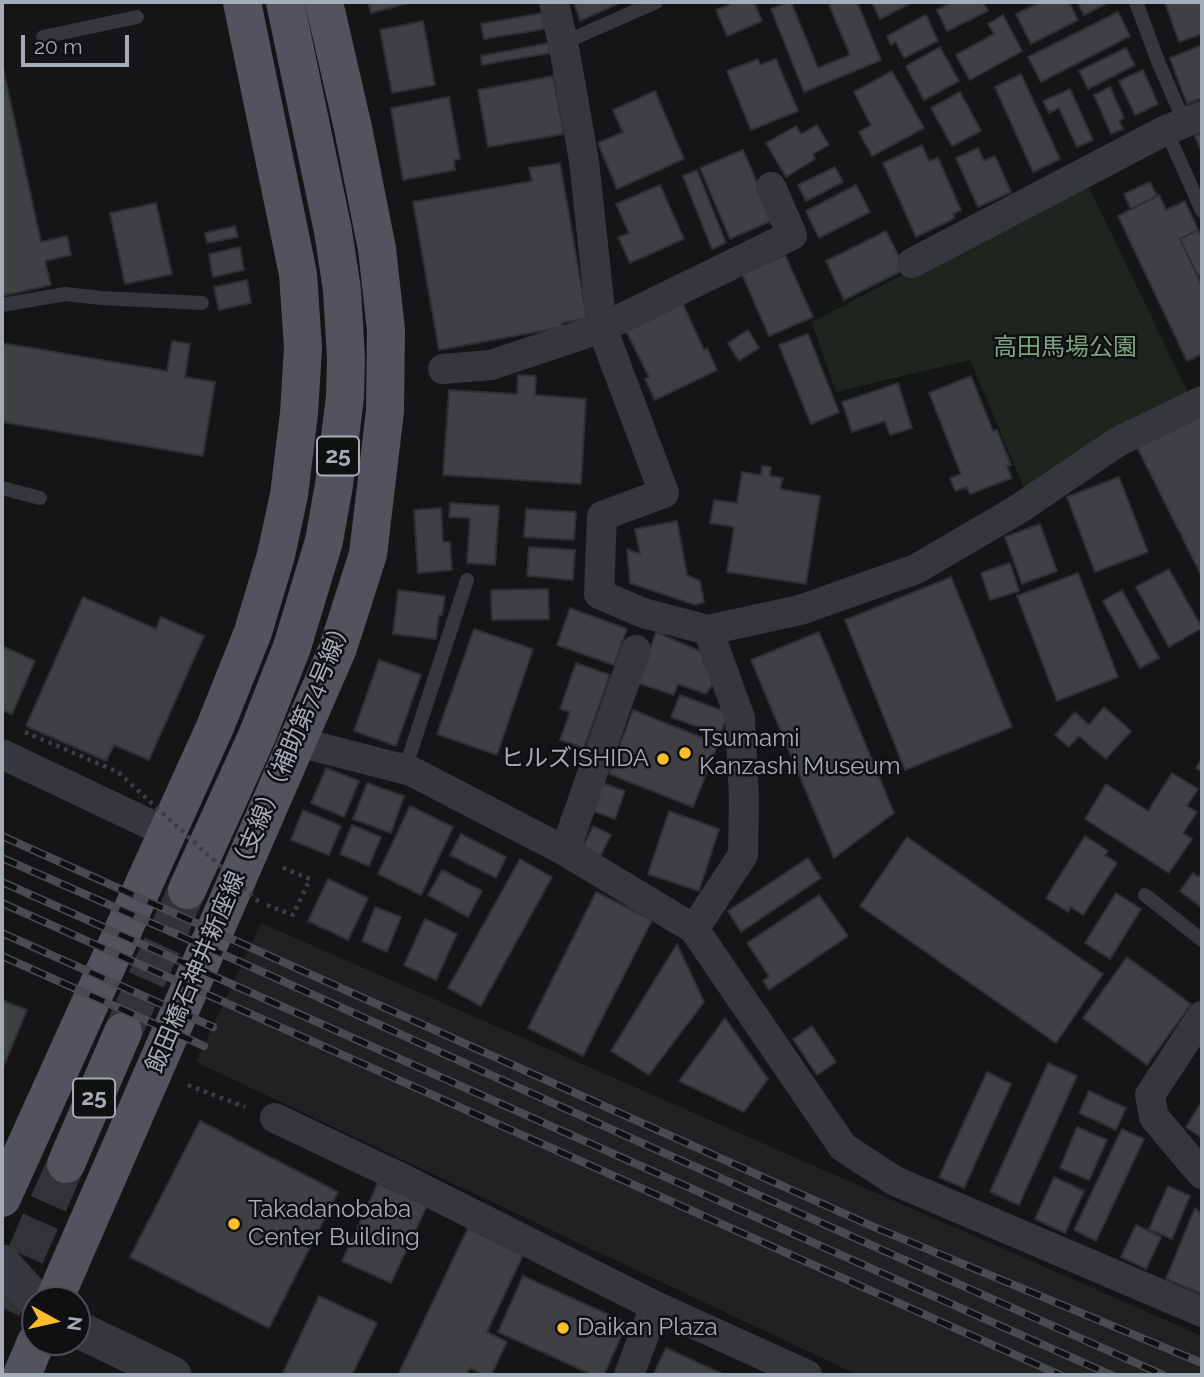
<!DOCTYPE html>
<html>
<head>
<meta charset="utf-8">
<style>
  body { margin:0 }
  #map { position:relative; width:1204px; height:1377px; overflow:hidden; background:#151517; font-family:Raleway,sans-serif }
  canvas { display:block }
  .frame { position:absolute; inset:0; border:4px solid #a6abb8; pointer-events:none }
  .north { position:absolute; left:21px; top:1286px; width:70px; height:70px; box-sizing:border-box; background:#101012; border:2px solid #4c4e54; border-radius:50%; rotate:98deg; font-size:19px; font-weight:700; line-height:28px; text-align:center; color:#a6abb8 }
  .north::after { content:''; display:block; margin:auto; width:24px; height:32px; background:#f9be2b; clip-path:polygon(50% 0,100% 100%,50% 72%,0 100%) }
  .scale { position:absolute; left:21px; top:35px; width:108px; height:32px; box-sizing:border-box; border:4px solid #a6abb8; border-top:0; padding-left:9px; font-size:21px; line-height:24px; white-space:nowrap; color:#a6abb8; -webkit-text-stroke:5px #101012; paint-order:stroke }
</style>
</head>
<body>
<div id="map">
<canvas width="1204" height="1377"></canvas>
<div class="frame"></div>
<div class="north">N</div>
<div class="scale">20 m</div>
</div>
<script>
const c = document.querySelector('canvas').getContext('2d');
c.lineJoin = 'round';
function paint(path, color) { c.fillStyle = color; c.fill(path, 'evenodd'); }
function strokePath(path, color, width, dash) { c.strokeStyle = color; c.lineWidth = width; c.lineCap = dash ? 'butt' : 'round'; c.setLineDash(dash || []); c.stroke(path); }
function drawText(font, color, halo, rows, align = 'center') {
  c.font = font + ' Raleway,"Noto Sans JP",sans-serif'; c.lineWidth = 5; c.setLineDash([]); c.textBaseline = 'middle'; c.strokeStyle = halo; c.fillStyle = color; for (const [text, x, y, turn = 0] of rows) {
    c.save(); c.translate(x, y); c.rotate((+turn || 0) * Math.PI / 180); c.textAlign = isNaN(turn) ? turn : align; if (halo) c.strokeText(text, 0, 0); c.fillText(text, 0, 0); c.restore();
  }
}
const built = new Path2D(`
  M261,923l941,413v39h-344l-662,-313z`);
const green = new Path2D(`
  M1085,179l105,218 -163,98 -57,-135 -134,32 -24,-70z`);
const building = new Path2D(`
  M368,2h44l-41,11z
  M574,2h48l-42,19z
  M728,2h26l8,19 -35,15 -11,-26 13,-5z
  M788,2h3l27,66 32,-13 -22,-53h29l24,58 -77,32 -33,-83z
  M872,2h41l-33,17z
  M952,2h31l5,9 -41,20 -10,-21z
  M1041,2h28l9,18 -47,24 -15,-30z
  M1077,2h33l-26,13z
  M1165,2h37v32l-23,8z
  M1118,12l12,24 -89,46 -13,-25z
  M542,13l3,16 -61,10 -3,-15z
  M926,15l12,26 -34,17 -8,-16 -5,3 -4,-9z
  M1003,15l19,36 -52,29 -14,-25 38,-21 -6,-10z
  M423,21l12,64 -43,8 -12,-63z
  M549,43l1,10 -68,12 -1,-9z
  M1202,45v53l-15,6 -17,-46z
  M940,47l19,34 -35,19 -18,-34z
  M1126,48l9,17 -47,24 -9,-18z
  M758,59l2,6 16,-6 22,52 -47,19 -24,-59z
  M2,63l39,179 26,-6 4,19 -26,6 6,24 -49,11z
  M1143,70l15,34 -23,11 -16,-34z
  M892,71l32,57 -52,28 -13,-24 12,-7 -17,-33z
  M1021,74l39,85 -27,13 -38,-85z
  M553,76l11,58 -76,13 -10,-57z
  M1110,87l14,31 -5,3 4,8 -12,5 -17,-39z
  M1070,89l23,51 -16,7 -18,-39 -10,5 -6,-12z
  M655,91l29,68 -67,30 -19,-46 25,-11 -10,-22z
  M960,92l21,39 -29,15 -21,-38z
  M449,97l11,62 -6,1 1,10 -52,10 -12,-72z
  M817,125l12,20 -16,9 2,5 -29,18 -20,-34 30,-17 5,8z
  M1202,133v20l-7,-17z
  M922,145l7,16 9,-3 23,52 -8,4 2,4 -39,19 -33,-74z
  M978,148l6,13 11,-5 16,36 -33,15 -22,-49z
  M743,150l30,70 -43,19 -30,-71z
  M560,163l27,155 -25,5 1,4 -124,23 -26,-148 119,-21 -3,-13z
  M835,167l8,15 -37,19 -8,-16z
  M697,170l29,73 -14,6 -29,-73z
  M1150,182l7,14 -26,13 -7,-15z
  M660,185l24,54 -54,24 -12,-26 11,-4 -13,-29z
  M856,185l14,27 -51,26 -13,-27z
  M1159,195l7,15 19,-9 13,29 -18,9 22,47v68l-15,7 -69,-145z
  M156,203l16,71 -47,10 -15,-71z
  M235,226l3,11 -31,6 -2,-10z
  M1198,230l4,8v36l-4,2 -18,-37z
  M886,231l19,38 -61,31 -18,-39z
  M240,247l4,23 -31,7 -4,-23z
  M785,255l28,62 -44,19 -27,-62z
  M247,280l4,23 -32,7 -5,-23z
  M682,302l22,48 3,-2 10,22 -62,30 -10,-21 4,-2 -24,-48z
  M748,330l11,18 -20,13 -11,-18z
  M808,334l31,78 -28,12 -32,-79z
  M172,341l18,3 -5,33 30,5 -12,74 -201,-34v-79l165,28z
  M518,375l18,1 -1,19 51,4 -5,85 -138,-9 6,-85 68,4z
  M971,376l22,55 4,-1 14,35 -4,1 5,12 -42,16 -3,-7 -12,4 -5,-13 11,-4 -32,-81z
  M898,383l14,45 -22,7 -5,-14 -33,11 -10,-30z
  M1202,412v165l-66,-132z
  M762,466l9,1 -1,9 13,2 -3,11 40,7 -14,88 -79,-12 7,-45 -24,-4 4,-23 23,3 5,-31 19,3z
  M1119,477l29,75 -53,20 -28,-75z
  M450,503l49,3 -4,59 -28,-2 3,-45 -21,-1z
  M441,508l2,34h7l2,28 -34,3 -4,-63z
  M526,509l50,3 -2,28 -50,-3z
  M677,521l10,54 13,6 4,21 -9,3 -65,-22 -3,-34 13,5 -5,-25z
  M1040,524l17,47 -35,13 -17,-47z
  M529,547l46,3 -2,30 -46,-4z
  M1010,563l9,28 -29,9 -9,-27z
  M1169,569l33,59 -33,19 -33,-60z
  M1078,573l40,104 -61,24 -40,-105z
  M951,577l61,150 -107,43 -60,-150z
  M548,589l1,30 -57,1 -1,-30z
  M398,590l47,6 -3,19h-3l-3,24 -43,-5z
  M1122,590l37,68 -19,10 -37,-67z
  M83,597l73,32 5,-12 43,19 -55,124 -35,-15 -8,16 -80,-35z
  M570,608l57,21 -13,36 -57,-20z
  M474,629l59,20 -36,106 -60,-21z
  M656,632l48,21 -1,10 9,5 4,12 -10,14 -28,-10 -4,11 -36,-12z
  M819,632l75,181 -60,45 -83,-198z
  M2,646l33,15 -23,53 -10,-4z
  M379,660l42,15 -25,71 -42,-15z
  M576,663l34,12 -26,73 -24,-8 10,-28 -10,-3z
  M680,695l49,18 -9,22 -49,-18z
  M1104,707l27,24 -25,28 -27,-23 -10,11 -14,-12 20,-23 14,13z
  M633,710l85,34 -25,63 -84,-33z
  M1202,758v14l-6,-4z
  M326,768l33,13 -15,36 -33,-14z
  M1172,773l26,16 -11,17 10,6 -14,21 9,6 -23,34 -84,-54 21,-35 42,27z
  M367,783l37,13 -13,37 -38,-14z
  M602,783l23,8 -10,28 -22,-8z
  M410,806l43,21 -32,68 -43,-21z
  M303,810l38,16 -12,29 -38,-15z
  M669,811l50,18 -20,62 -51,-17z
  M352,825l29,12 -12,29 -29,-12z
  M593,826l18,9 -11,22 -18,-8z
  M461,834l45,23 -10,21 -46,-23z
  M1085,836l23,15 -3,4 12,8 -34,52 -12,-8 -3,5 -22,-14z
  M907,837l196,137 -47,69 -196,-137z
  M808,858l13,20 -80,54 -13,-21z
  M520,859l32,18 -71,129 -33,-18z
  M442,870l40,21 -14,26 -40,-22z
  M1202,872v36l-22,-17 13,-18 5,4z
  M328,879l40,19 -20,42 -40,-19z
  M596,892l56,28 -69,136 -55,-28z
  M1116,893l25,16 -31,50 -25,-16z
  M819,895l29,41 -79,54 -6,-9 6,-5 -22,-33z
  M375,907l26,10 -14,35 -25,-11z
  M425,919l32,15 -21,46 -32,-15z
  M677,944l27,58 -55,73 -38,-24z
  M1127,957l64,47 -44,61 -64,-47z
  M2,1000l25,10 -25,60z
  M725,1018l43,61 -24,33 -65,-31z
  M812,1026l24,36 -19,13 -24,-36z
  M1048,1063l29,13 -58,129 -29,-13z
  M987,1072l24,12 -47,104 -25,-11z
  M1089,1091l37,17 -10,22 -37,-17z
  M1202,1101v37l-16,-11z
  M200,1121l138,71 -69,136 -139,-71z
  M1077,1127l30,13 -18,40 -29,-12z
  M1122,1129l22,10 -48,102 -22,-11z
  M1054,1177l30,14 -19,42 -30,-14z
  M378,1183l49,23 -36,77 -49,-22z
  M1168,1186l22,10 -18,43 -23,-10z
  M1195,1208l7,6v80l-36,-15z
  M1136,1225l25,12 -15,32 -25,-12z
  M468,1228l55,27 -36,77 20,10 -16,33h-7l-14,-7 -4,7h-68z
  M523,1276l104,47 -23,52h-11l-95,-43z
  M319,1296l58,27 -25,52h-70z
  M666,1348l59,27h-72z`);
const primaryTunnel = new Path2D(`
  M123,1032l64,-142
  M2,1308l64,-144`);
const path = new Path2D(`
  M267,905l26,10 17,-36 -29,-12
  M188,1085l57,22`);
const service = new Path2D(`
  M1136,2l23,62 25,57
  M43,37l94,-20
  M563,43l93,-41
  M1166,130l36,81
  M2,305l63,-11 36,4 101,5
  M2,488l38,10
  M405,769l62,-189
  M1145,895l57,45`);
const minor = new Path2D(`
  M554,2l11,51 19,108 18,167 62,165 -62,23 -3,78 44,19 65,17 92,-20 116,-41 101,-59 102,-69 83,-40
  M912,263l254,-133 36,-14
  M443,369l48,-4 111,-37 190,-93 -21,-48
  M298,742l113,29 154,80 129,78 149,218 52,34 307,131
  M2,754l164,78
  M565,851l71,-201
  M694,929l49,-74 1,-56 -4,-81 -32,-88
  M1202,1016l-52,79 4,22 48,57
  M275,1118l124,59 256,129 152,69
  M629,1375l26,-69`);
const tertiary = new Path2D(`
  M2,1263l33,37
  M77,1329l96,46`);
const primary = new Path2D(`
  M187,890l70,-154 35,-89 32,-106 10,-56 11,-88 1,-39 -4,-68 -9,-59 -48,-229
  M66,1164l57,-132
  M2,1198l213,-471 38,-95 23,-77 13,-60 10,-82 4,-65 -5,-74 -56,-272
  M54,1300l284,-652 30,-94 17,-143 1,-81 -9,-81 -24,-121 -29,-126
  M22,1375l14,-33`);
const rail = new Path2D(`
  M2,836l872,391 328,136
  M2,858l236,103 406,183 519,231
  M2,882l1109,493
  M2,903l1058,472
  M2,933l211,94
  M2,956l202,90`);
const pathBridge = new Path2D(`
  M25,732l93,40 141,130`);
const markers = [
  [685,753,7,"#f9be2b"],
  [663,759,7,"#f9be2b"],
  [234,1224,7,"#f9be2b"],
  [563,1328,7,"#f9be2b"]
];
const shields = [
  [338,456,42],
  [94,1098,42]
];
const shieldNames = [
  ["25",338,456],
  ["25",94,1098]
];
const parkNames = [
  ["高田馬場公園",1065,348]
];
const poiNames = [
  ["Tsumami",699,739],
  ["Kanzashi Museum",699,767],
  ["ヒルズISHIDA",649,759,"right"],
  ["Takadanobaba",248,1210],
  ["Center Building",248,1238],
  ["Daikan Plaza",577,1328]
];
const streetNames = [
  ["飯田橋石神井新座線（支線）（補助第74号線）",250,845,-67]
];
paint(built, '#212124');
paint(green, '#1d251e');
paint(building, '#3f4044');
strokePath(building, '#2f2f33', 2);
strokePath(primaryTunnel, '#323337', 38, [38, 19]);
strokePath(path, '#3c3e43', 4.5, [3.5, 5]);
strokePath(service, '#36373c', 14);
strokePath(minor, '#36373c', 30);
strokePath(tertiary, '#36373c', 37);
strokePath(primary, '#52535c', 38);
strokePath(rail, '#494b51', 8);
strokePath(rail, '#101012', 5, [16]);
strokePath(pathBridge, '#3c3e43', 4.5, [3.5, 5]);
for (const [x, y, r, color] of markers) { const dot = new Path2D(); dot.arc(x, y, r, 0, 2 * Math.PI); c.fillStyle = color; c.fill(dot); strokePath(dot, '#101012', 2.5); }
for (const [x, y, w] of shields) { const box = new Path2D(); box.roundRect(x - w / 2, y - 19.5, w, 39, 5); c.fillStyle = '#101012'; c.fill(box); strokePath(box, '#a6abb8', 2); }
drawText('bold 23px', '#a6abb8', null, shieldNames);
drawText('24px', '#7da481', '#101012', parkNames);
drawText('24px', '#a6abb8', '#101012', poiNames, 'left');
drawText('24px', '#a6abb8', '#101012', streetNames);
</script>
</body>
</html>
